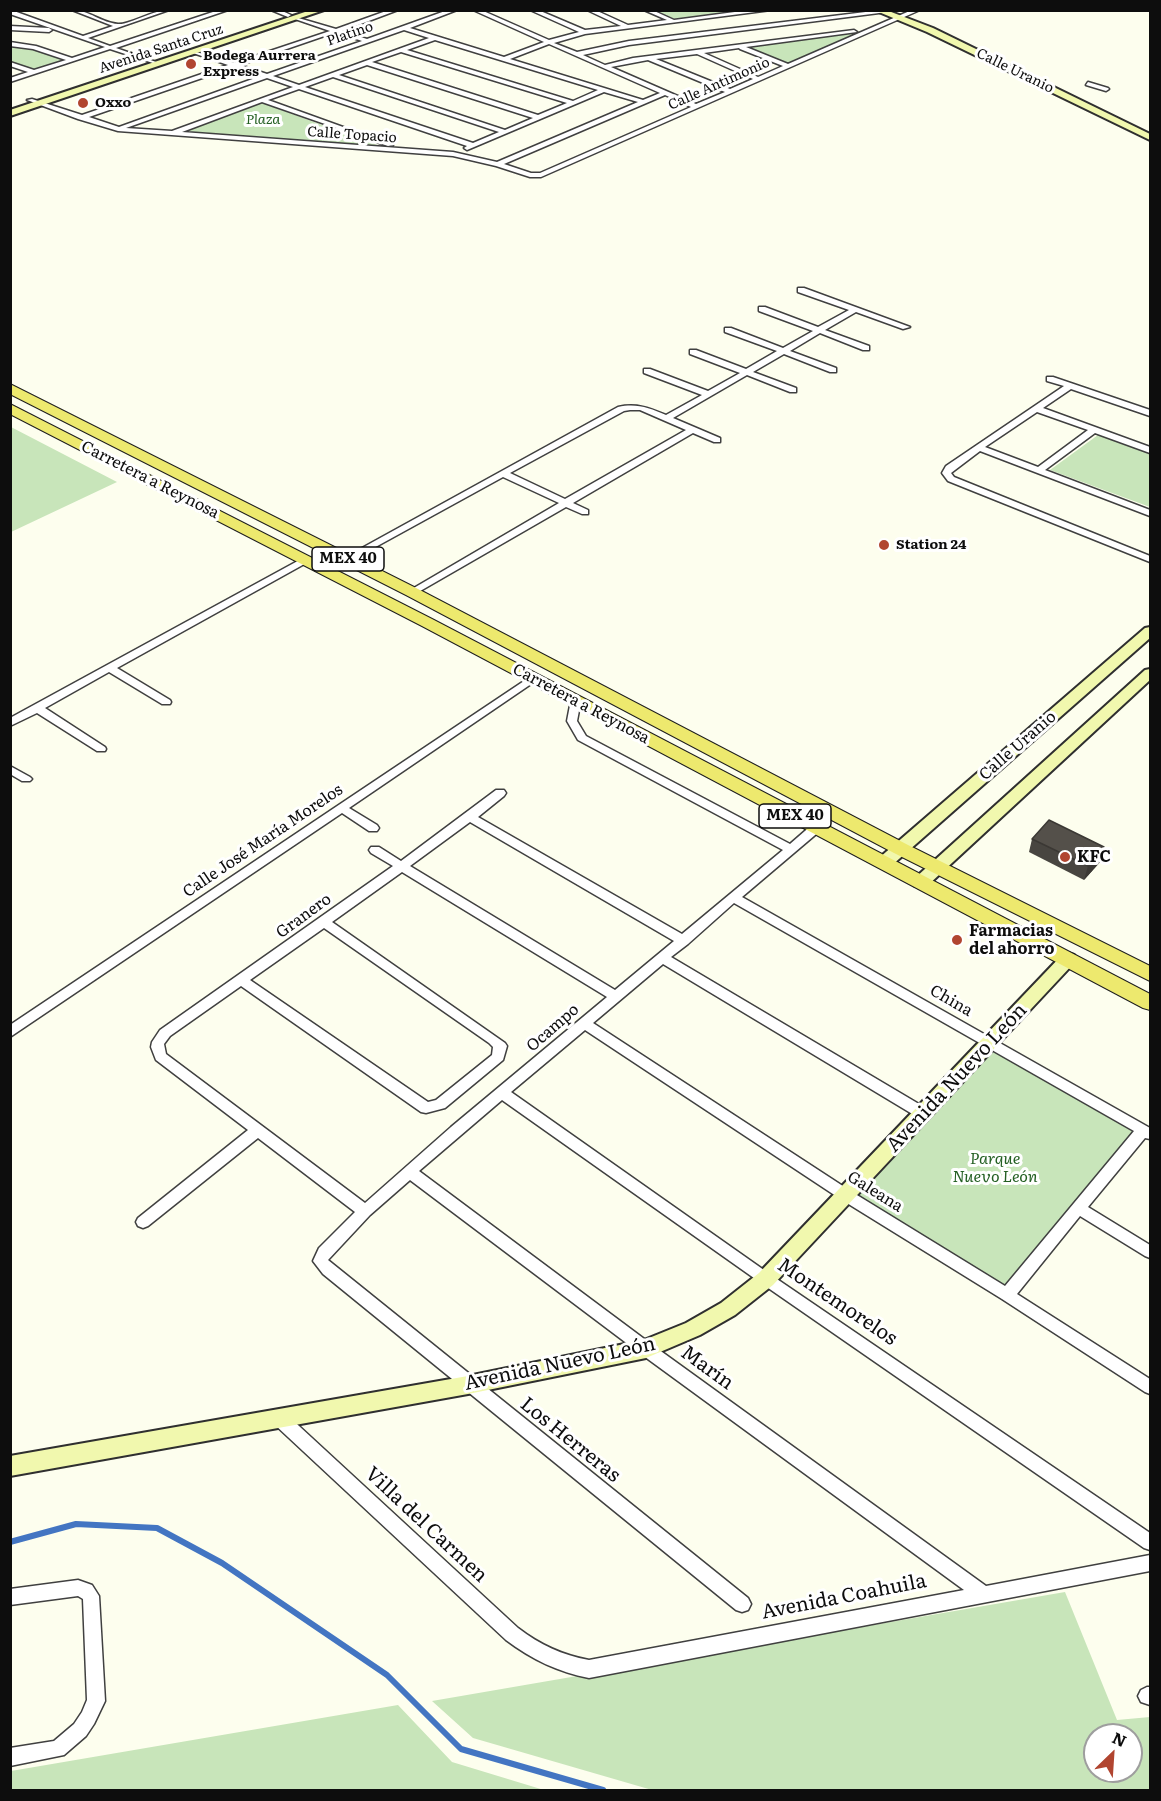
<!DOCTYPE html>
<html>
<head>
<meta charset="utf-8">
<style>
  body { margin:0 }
  #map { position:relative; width:1161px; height:1801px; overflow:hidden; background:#fdfeee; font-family:Literata,serif }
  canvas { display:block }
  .frame { position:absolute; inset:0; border:12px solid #0d0d0d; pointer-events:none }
  .north { position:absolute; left:1083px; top:1723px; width:60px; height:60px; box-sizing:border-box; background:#fff; border:2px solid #9e9e9e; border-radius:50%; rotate:25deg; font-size:16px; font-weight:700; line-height:24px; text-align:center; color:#0d0d0d }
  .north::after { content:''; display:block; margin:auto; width:21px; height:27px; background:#b14530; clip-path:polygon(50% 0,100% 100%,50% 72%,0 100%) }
</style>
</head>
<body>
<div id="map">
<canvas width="1161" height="1801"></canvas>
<div class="frame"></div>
<div class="north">N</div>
</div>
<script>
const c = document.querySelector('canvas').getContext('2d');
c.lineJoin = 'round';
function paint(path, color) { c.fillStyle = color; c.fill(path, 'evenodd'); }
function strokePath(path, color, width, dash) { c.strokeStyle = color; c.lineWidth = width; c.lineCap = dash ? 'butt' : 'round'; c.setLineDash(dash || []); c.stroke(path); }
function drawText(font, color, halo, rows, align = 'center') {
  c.font = font + ' Literata,serif'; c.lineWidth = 6; c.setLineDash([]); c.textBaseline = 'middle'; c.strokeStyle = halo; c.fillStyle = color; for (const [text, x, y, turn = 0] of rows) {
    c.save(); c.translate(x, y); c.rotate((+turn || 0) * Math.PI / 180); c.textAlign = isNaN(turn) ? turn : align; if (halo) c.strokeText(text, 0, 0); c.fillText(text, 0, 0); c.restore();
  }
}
const green = new Path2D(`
  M751,10l-77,9 -23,-8z
  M870,30l-82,36 -48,-19z
  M10,44l9,1 54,15 -40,12 -22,-8z
  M262,103l118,43 -197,-15z
  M10,427h1l106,55 -106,50z
  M1098,435l52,19v53l-100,-37z
  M990,1043l153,87 -136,165 -160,-99z
  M1065,1592l52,128 33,-3v73h-498l-179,-52 -41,-37zM1095,1735h36v36h-36z
  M398,1705l54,57 92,28h-533v-19z`);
const stream = new Path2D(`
  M10,1542l66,-18 81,4 65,35 165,112 74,74 142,41`);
const street = new Path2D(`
  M11,10l72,26 30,-10 -41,-16c17,0 30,13 46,14 12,1 34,-14 51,-14l-81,28 22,8 109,-36h9l-112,38 43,15v2l-49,-16 -100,33v-4l18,-6 -18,-6v-4l24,8 32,-10 -33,-11 -23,-3v-4l26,4 36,12 33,-11 -95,-33z
  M271,10h9l11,5 -3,2z
  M389,10h9l-56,21 25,8 81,-29h9l-47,18 94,29 40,-15 -71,-32h8l68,30 30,-8 -49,-22h8l47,20 36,-4 -34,-16h8l33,15 39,-5 -23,-10h8l22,10 76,-10h21l-186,24 -31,9 23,9 52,-11 253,-31 5,2 -258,33 -46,10 22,10 28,-7 221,-28 3,2 -111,15 42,17 124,-54h8l-379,167h-11l-34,-11 -43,-10 -335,-25 -40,-12 -51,-19 5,-1 50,16 146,-50 -35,-12v-2l41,12 96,-32 -35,-12v-2l41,12zM404,30l25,8 -130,47 -26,-9zM336,32l26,9 -95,33 -27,-9zM435,40l163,50 -25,11 -166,-51zM549,44l111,49 -17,7 -133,-41zM739,48l1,1 43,17 -25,11 -54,-24zM401,52l166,51 -29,12 -166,-53zM697,54l56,25 -23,10 -74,-30zM648,60l77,32 -29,12 -85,-37zM367,65l166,53 -28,12 -166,-55zM234,67l27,9 -142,51 -30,-10zM333,77l166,55 -26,11 -168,-56zM267,78l26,9 -121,44 -46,-3zM299,89l168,57 -3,2 3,2 137,-58 34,10 -141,60 -44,-10 -271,-20 80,-30 126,44 5,-1 -125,-45zM665,95l26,12 -151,66h-9l-27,-9z
  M10,26l39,2 3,2 -3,2 -39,-2z
  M1088,82l20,6 1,1 -3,2 -20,-6z
  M798,288h6l106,39 -7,2 -47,-17 -31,18 44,16v4h-6l-43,-17 -30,18 46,17v4h-6l-46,-18 -31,18 43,16v4h-6l-43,-17 -74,43 47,20v4h-6l-21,-9 -120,70 15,7v4h-6l-16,-7 -151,87 -3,1 -5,-3 152,-89 -56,-26 -153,84 -3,1 -5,-3 276,-152c19,-4 31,1 48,8l36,-20 -58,-22v-4h6l58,22 32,-18 -50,-19v-4h6l50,19 31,-18 -52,-19v-4h6l52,20 30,-17 -54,-20v-4h6l53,20 31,-17 -51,-18zM630,410h10l46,20 -121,69 -55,-26 114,-62z
  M1047,377h6l97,33v6l-79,-27 -28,19 107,39v6l-55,-20 -50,37 105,40v6l-170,-65 -29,22 3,4 196,79v6l-202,-81 -6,-8 4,-7 118,-80 -17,-5zM1037,412l51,18 -50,37 -53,-20z
  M305,557l3,1v4l-191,106 53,32 1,2 -1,2h-8l-53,-32 -64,36 60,39 1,2 -1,2h-8l-60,-38 -27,13v-8z
  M533,675l4,1 1,2 -1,2 -188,128 28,17 2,3 -2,3h-8l-27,-18 -332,224v-12z
  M576,697l5,3 -4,21 9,15 204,108 23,-20h8l2,3 -2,3 -79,67 408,231v11l-5,-1 -57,69 62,38v13l-5,-2 -65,-40 -63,78 133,85v15l-5,-2 -143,-93 -160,-99 -257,-170 -74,62 260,183 379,258v17l-6,-2 -383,-265 -259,-183 -83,71 232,173 335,242 164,-31v16l-561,107c-31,-6 -58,-19 -83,-38l-232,-216 -2,-5 2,-5 6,-2 6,2 232,214c22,17 44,27 71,32l375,-70 -323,-236 -231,-174 -40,35 -42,45 420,338 3,6 -3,6 -6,2 -6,-2 -413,-336 -10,-13 6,-13 36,-36 -97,-74 -110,88 -5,2 -5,-2 -2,-4 2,-4 110,-88 -92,-70 -5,-13 1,-5 8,-12 233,-164 -22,-13 -2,-3 2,-3h8l22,14 95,-71h8l2,3 -2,3 -26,21 204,117 101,-84 -205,-110 -11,-19 4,-21zM470,822l204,119 -59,49 -205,-124zM402,872l205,125 -156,130 -86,76 -199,-149 -2,-10 6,-8 71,-50 180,126 5,1 19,-5 58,-48 4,-14 -2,-3 -173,-121zM734,903l400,228 -129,155 -153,-94 -259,-169 70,-59 256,154 5,1 5,-1 2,-4 -2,-4 -258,-153 17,-13zM324,928l165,115 4,4 -1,8 -56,45 -8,2 -178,-122z
  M10,766l20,11 2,2 -2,2h-8l-12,-7z
  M78,1580l14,5 7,11 6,105 -11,23 -8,12 -22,19 -54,11v-18l44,-7 20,-17 8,-12 5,-12 -4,-101 -5,-3 -68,9v-16z
  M1147,1687h3v18l-9,-3 -3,-6 3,-6z`);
const secondary = new Path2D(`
  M311,10h13l-314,106v-6z
  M874,10h12l47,18 217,106v6l-223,-108z
  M1150,627v11l-259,228h-12l-2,-4 2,-4 266,-230z
  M1150,669v11l-223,206h-12l-2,-4 2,-4 230,-208z
  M1068,953l6,2 3,4 -3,4 -301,322 -38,30 -35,20 -54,23 -178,36 -458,82v-20l458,-80 176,-36 42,-17 35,-20 38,-30 303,-318z`);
const primary = new Path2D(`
  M10,384l408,205 490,256 242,121v15l-256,-128 -488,-258 -396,-201z
  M10,404l424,216 716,374v16l-7,-2 -721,-382 -412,-212z`);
const wall = new Path2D(`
  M1032,839l69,22 -17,19 -55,-28z`);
const shadedWall = new Path2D(`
  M1104,847l-3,14 -17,19 4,-14z`);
const building = new Path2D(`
  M1049,820l55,27 -16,19 -56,-27z`);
const markers = [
  [191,64,6,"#b14530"],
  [83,103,6,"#b14530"],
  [884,545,6,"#b14530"],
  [1065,857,6,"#b14530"],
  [957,940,6,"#b14530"]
];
const farStreetnames = [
  ["Platino",350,34,-19],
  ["Avenida Santa Cruz",161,49,-18],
  ["Calle Uranio",1015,71,26],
  ["Calle Antimonio",719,84,-24],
  ["Calle Topacio",352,135,4]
];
const farPoinames = [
  ["Bodega Aurrera",203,56],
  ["Express",203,72],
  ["Oxxo",95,103],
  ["Station 24",896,545]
];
const farParknames = [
  ["Plaza",263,120]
];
const shields = [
  [348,559,72],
  [795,816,72]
];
const shieldNames = [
  ["MEX 40",348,559],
  ["MEX 40",795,816]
];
const streetNames = [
  ["Carretera a Reynosa",150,480,27],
  ["Carretera a Reynosa",581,704,28],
  ["Calle Uranio",1018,746,-41],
  ["Calle José María Morelos",263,841,-34],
  ["Granero",304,916,-36],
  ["China",951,1001,30],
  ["Ocampo",553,1028,-41],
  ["Galeana",875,1192,32]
];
const poiNames = [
  ["KFC",1077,857],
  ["Farmacias",969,931],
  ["del ahorro",969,949]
];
const parkNames = [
  ["Parque",995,1159],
  ["Nuevo León",995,1177]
];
const nearStreetnames = [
  ["Avenida Nuevo León",957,1078,-47],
  ["Montemorelos",837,1302,34],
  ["Avenida Nuevo León",560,1364,-12],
  ["Marín",707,1368,36],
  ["Los Herreras",570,1440,39],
  ["Villa del Carmen",426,1525,43],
  ["Avenida Coahuila",844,1597,-11]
];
paint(green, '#c8e5ba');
strokePath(stream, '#4375c2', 6);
strokePath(street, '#404040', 3);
strokePath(secondary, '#2f2f2f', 4);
strokePath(primary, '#1e1e1e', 2);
paint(street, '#fff');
paint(secondary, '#f1f8ae');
paint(primary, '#ede96e');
paint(wall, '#484540');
paint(shadedWall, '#3b3834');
paint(building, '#54504a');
strokePath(building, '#3b3834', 1.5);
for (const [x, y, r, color] of markers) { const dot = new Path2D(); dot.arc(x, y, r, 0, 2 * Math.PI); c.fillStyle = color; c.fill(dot); strokePath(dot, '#fff', 2); }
drawText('14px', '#0d0d0d', '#fff', farStreetnames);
drawText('bold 14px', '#0d0d0d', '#fff', farPoinames, 'left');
drawText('italic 14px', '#235f22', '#fff', farParknames);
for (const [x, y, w] of shields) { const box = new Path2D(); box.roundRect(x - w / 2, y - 12, w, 24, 4.5); c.fillStyle = '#fff'; c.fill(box); strokePath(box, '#0d0d0d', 1.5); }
drawText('bold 15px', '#0d0d0d', null, shieldNames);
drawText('16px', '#0d0d0d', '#fff', streetNames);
drawText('bold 16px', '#0d0d0d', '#fff', poiNames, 'left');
drawText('italic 16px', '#235f22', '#fff', parkNames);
drawText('20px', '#0d0d0d', '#fff', nearStreetnames);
</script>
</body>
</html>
